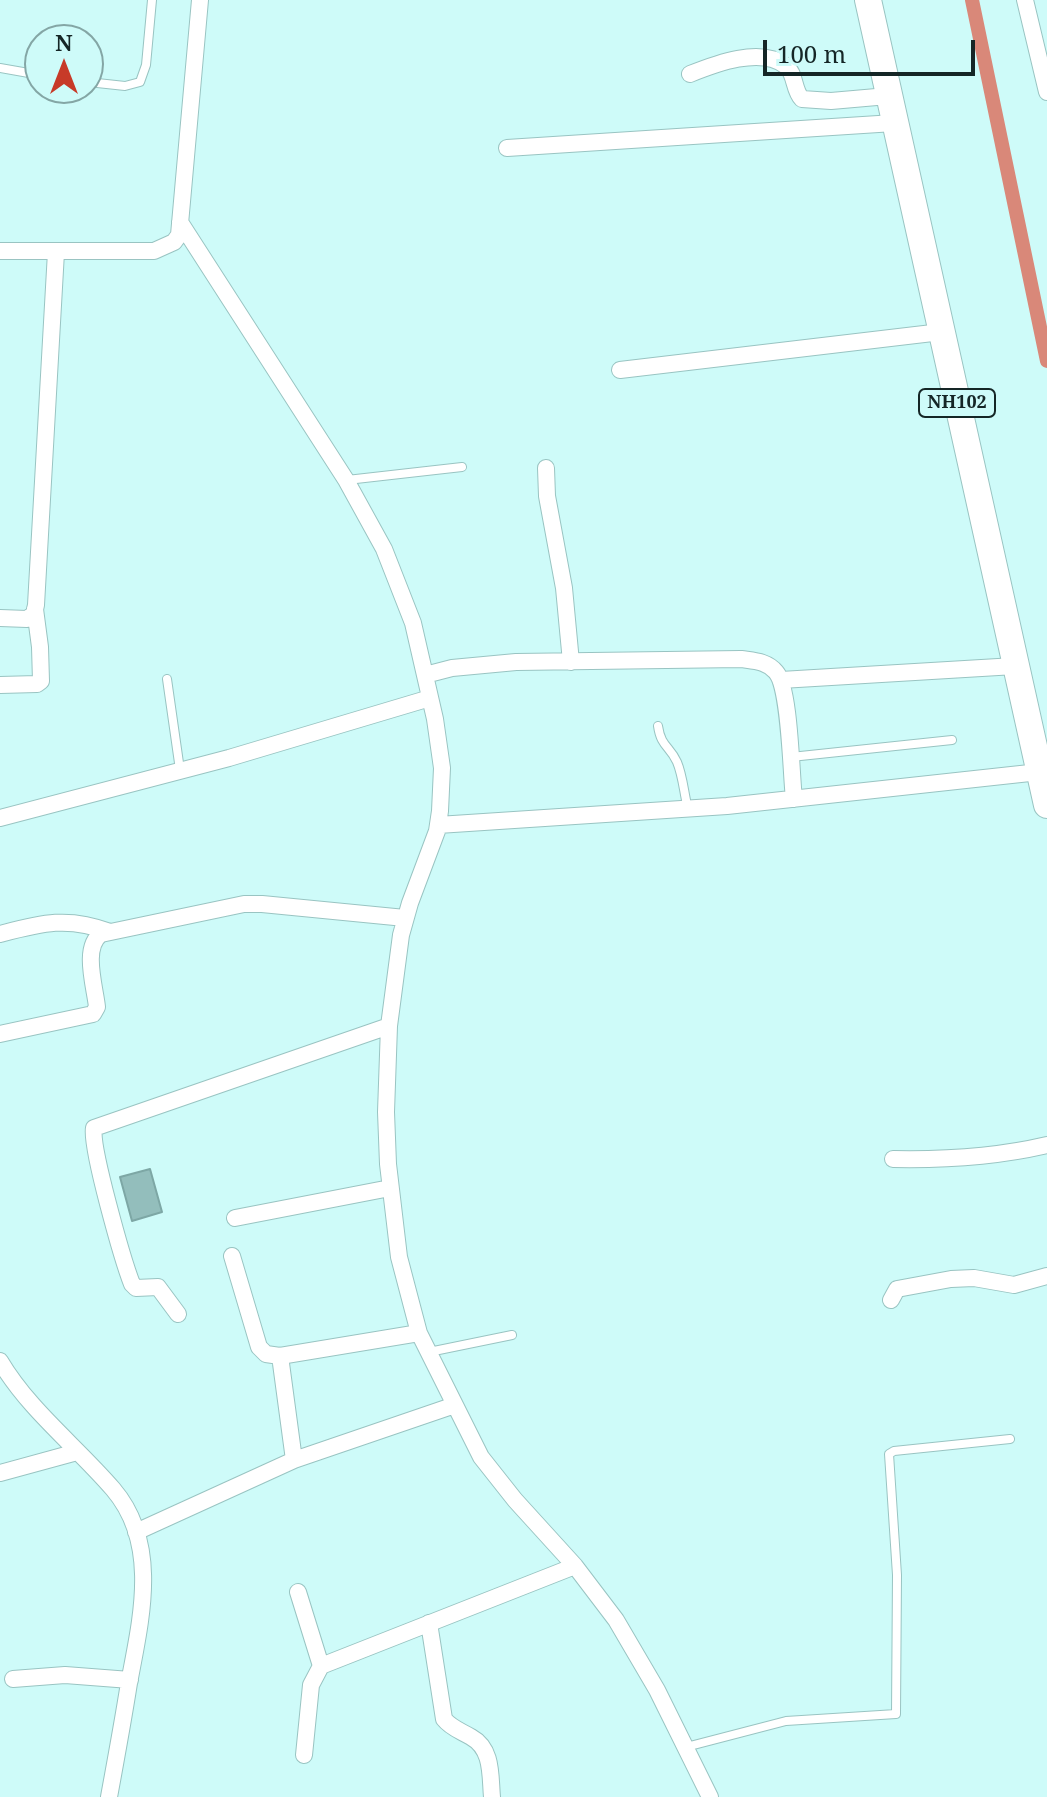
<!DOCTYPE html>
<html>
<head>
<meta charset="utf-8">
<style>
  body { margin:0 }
  #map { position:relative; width:1047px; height:1797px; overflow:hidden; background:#cefbf9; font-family:"Noto Serif",serif }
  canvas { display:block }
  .north { position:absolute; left:24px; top:24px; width:80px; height:80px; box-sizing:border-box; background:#cefbf9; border:2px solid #84a6a5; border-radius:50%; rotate:0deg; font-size:22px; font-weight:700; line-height:32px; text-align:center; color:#152626 }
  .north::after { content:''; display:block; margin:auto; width:28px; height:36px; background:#c73a28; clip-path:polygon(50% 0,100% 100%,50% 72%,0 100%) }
  .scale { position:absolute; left:763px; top:40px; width:212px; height:36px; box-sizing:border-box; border:4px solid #152626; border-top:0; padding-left:10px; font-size:24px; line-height:28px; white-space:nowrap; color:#152626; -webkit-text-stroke:6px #cefbf9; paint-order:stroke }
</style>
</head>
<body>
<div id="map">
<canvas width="1047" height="1797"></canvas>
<div class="north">N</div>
<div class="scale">100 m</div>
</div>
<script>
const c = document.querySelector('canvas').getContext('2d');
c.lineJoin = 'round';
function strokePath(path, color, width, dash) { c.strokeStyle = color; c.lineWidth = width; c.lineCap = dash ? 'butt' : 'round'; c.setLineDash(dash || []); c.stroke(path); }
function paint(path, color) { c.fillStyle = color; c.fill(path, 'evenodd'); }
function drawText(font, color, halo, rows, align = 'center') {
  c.font = font + ' "Noto Serif",serif'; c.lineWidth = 8; c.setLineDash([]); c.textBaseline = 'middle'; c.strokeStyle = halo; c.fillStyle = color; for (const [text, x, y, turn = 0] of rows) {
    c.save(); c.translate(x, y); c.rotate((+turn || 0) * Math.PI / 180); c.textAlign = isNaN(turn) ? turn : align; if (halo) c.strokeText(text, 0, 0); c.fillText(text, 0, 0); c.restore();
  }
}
const canal = new Path2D(`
  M972,0l75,361`);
const building = new Path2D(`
  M150,1169l12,43 -30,9 -12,-44z`);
const service = new Path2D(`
  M0,68l40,7
  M88,82l37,4 15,-4 6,-17 6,-65
  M347,480l115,-13
  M167,679l13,91
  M658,726c3,21 12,20 19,36 6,14 7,32 11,47
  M791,757l161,-17
  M429,1352l83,-17
  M686,1747l100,-26 110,-7 1,-139 -8,-121 5,-3 116,-12`);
const minor = new Path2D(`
  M1025,0l22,92
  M690,74c25,-10 71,-28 96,-8 10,8 7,24 16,33l29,2 57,-5
  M507,148l387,-25
  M180,222l166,258 38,69 29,74 22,96 7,49 -2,43 -3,20 -27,72 -9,32 -12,91 -3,86 2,52 11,93 20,76 62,124 34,43 60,66 41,54 41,70 53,107
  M0,251h154l20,-9 5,-7 21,-235
  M620,370l321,-38
  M546,468l1,28 17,92 7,74
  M0,618l27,1 7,-5 2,-9 20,-353
  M425,675l27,-7 64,-6 225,-3c13,2 26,2 35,13 14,16 15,102 18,127
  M781,680l234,-14
  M0,685l37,-1 4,-3 -1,-34 -5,-38
  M0,818l229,-60 201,-60
  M438,825l289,-19 312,-34
  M0,934c42,-11 68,-18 110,-2
  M0,1034l93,-20 4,-7c-2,-20 -15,-60 4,-73l143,-30h18l143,14
  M893,1159c52,1 103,-2 154,-14
  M235,1218l155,-30
  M232,1256l27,91 7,7 14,2
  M891,1300l6,-11 54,-10 23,-1 40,7 33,-9
  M178,1314l-20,-27 -22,1 -4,-4c-9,-23 -42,-138 -38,-156l295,-102
  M0,1361c29,49 76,85 113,128 47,55 28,130 16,194 -6,38 -13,76 -20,114
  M294,1460l-14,-104 139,-23
  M0,1473l77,-21
  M136,1532l158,-72 161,-55
  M298,1592l23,74
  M429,1623l15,96c7,9 17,12 27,18 22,12 19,39 21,60
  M13,1679l52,-4 65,5
  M304,1755l7,-70 10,-19 254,-100`);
const trunk = new Path2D(`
  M868,0l179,805`);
const shields = [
  [957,403,76]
];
const shieldNames = [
  ["NH102",957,403]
];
strokePath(canal, '#d98879', 14);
paint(building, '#93bebc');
strokePath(building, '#7da7a5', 2);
strokePath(service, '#99c4c2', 10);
strokePath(minor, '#99c4c2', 18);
strokePath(trunk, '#99c4c2', 28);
strokePath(service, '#fff', 8);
strokePath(minor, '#fff', 16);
strokePath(trunk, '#fff', 26);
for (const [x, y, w] of shields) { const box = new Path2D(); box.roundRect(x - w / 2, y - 14, w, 28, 6); c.fillStyle = '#cefbf9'; c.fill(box); strokePath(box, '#152626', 2); }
drawText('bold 18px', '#152626', null, shieldNames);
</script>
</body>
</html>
